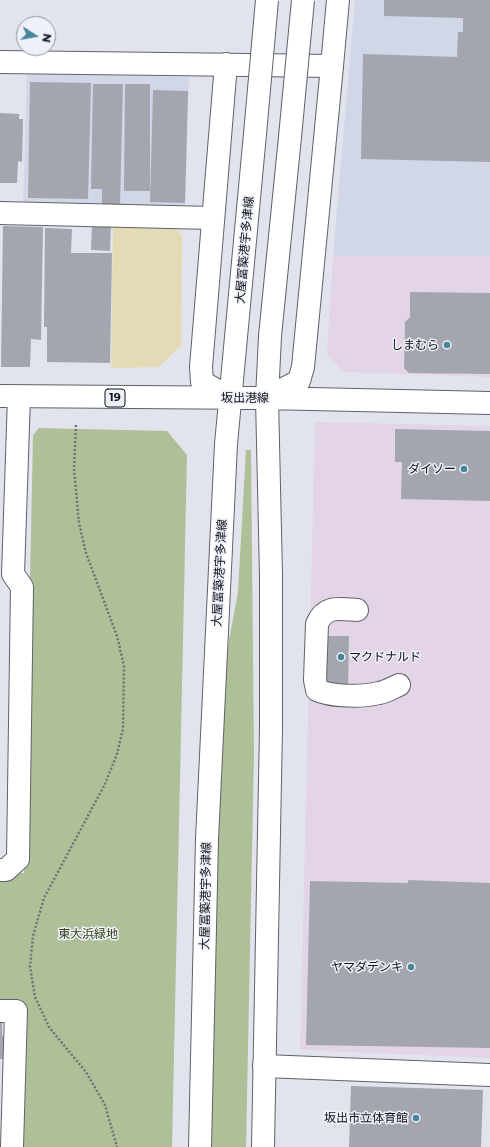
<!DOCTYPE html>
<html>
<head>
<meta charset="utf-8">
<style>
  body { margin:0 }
  #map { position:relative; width:490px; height:1147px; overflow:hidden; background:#e1e4ed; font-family:Montserrat,sans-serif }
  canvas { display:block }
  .north { position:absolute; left:16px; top:16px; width:40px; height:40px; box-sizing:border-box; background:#eef1fa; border:1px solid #96989e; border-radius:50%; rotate:101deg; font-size:11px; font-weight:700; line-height:16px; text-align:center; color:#111215 }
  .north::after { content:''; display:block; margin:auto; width:14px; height:18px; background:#458798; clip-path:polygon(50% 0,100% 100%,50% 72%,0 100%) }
</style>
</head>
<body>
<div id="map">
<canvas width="490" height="1147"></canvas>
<div class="north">N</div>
</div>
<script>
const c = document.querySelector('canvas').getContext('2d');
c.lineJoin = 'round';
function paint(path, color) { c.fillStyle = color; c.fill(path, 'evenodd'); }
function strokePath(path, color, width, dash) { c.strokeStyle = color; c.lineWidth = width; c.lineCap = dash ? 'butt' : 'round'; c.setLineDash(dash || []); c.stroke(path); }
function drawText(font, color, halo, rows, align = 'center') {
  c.font = font + ' Montserrat,"Noto Sans JP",sans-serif'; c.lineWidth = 3; c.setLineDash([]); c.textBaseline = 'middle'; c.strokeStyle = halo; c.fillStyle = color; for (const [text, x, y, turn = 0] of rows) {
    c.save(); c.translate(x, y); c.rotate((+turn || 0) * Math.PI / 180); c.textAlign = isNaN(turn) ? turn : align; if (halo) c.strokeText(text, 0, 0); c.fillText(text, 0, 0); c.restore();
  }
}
const commercial = new Path2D(`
  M333,256h157v121l-147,-5 -16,-19z
  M315,422l175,4v632l-190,-8z`);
const built = new Path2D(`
  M355,0h135v256h-157z
  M27,73l162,4 -4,135 -162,-5z`);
const green = new Path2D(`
  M39,428l128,3 20,24 -15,692h-154l2,-144 -20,-1v-128l24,-1 9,-438z
  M246,450h5l3,304 -8,393h-35l8,-397 8,-99 11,-59z`);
const sand = new Path2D(`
  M113,223l59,1 10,12 -1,110 -22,21 -48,1z`);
const building = new Path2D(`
  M384,0h106v162l-129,-3 2,-105 94,3 1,-25h5v-14l-79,-2z
  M30,82l61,1 -3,116 -60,-1z
  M93,84h30l-3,122h-18v-17h-11z
  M125,84h25v107h-26z
  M153,90l35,1 -3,112 -35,-1z
  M0,113l19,1v5h4l-1,43 -4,-1 -1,22h-17z
  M92,225l19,1 -1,25 -19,-1z
  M3,226l40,1 -2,113 -10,-1 -1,28h-29z
  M45,228l27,1 -1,24h41l-2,110 -63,-1v-35h-3z
  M410,292l80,1v81l-81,-1 -5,-5 1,-46 5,-5z
  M395,429l95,2v70l-89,-2 1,-37h-7z
  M322,636h27l-1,53 -27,-1z
  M408,880l82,3v165l-184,-3 4,-164 98,2z
  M0,1020h2v16l4,1 -1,22h-5z
  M351,1086l132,4 -2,57h-132z`);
const path = new Path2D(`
  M76,425l-2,44 5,54 7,30 31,83 7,30 -1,63 -6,25 -12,30 -61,114 -11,38 -3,30 5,31 14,30 37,45 19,33 12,42`);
const minor = new Path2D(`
  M0,62l332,4 6,-66
  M0,213l213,5
  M357,610c-18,-1 -32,-5 -40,14l-2,56 2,10c14,7 47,7 62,3 7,-1 13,-5 20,-8
  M0,870h6l12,-11 4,-272 -9,-13 6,-177
  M0,1011h16l-4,136
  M264,1066l226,9`);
const major = new Path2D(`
  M226,64l-25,303 1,15 27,15
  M0,396l267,2 223,5
  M268,397l31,-16 4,-14 29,-301
  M200,1147l7,-308 19,-395 29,-310
  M263,1147l8,-420v-151l-4,-178 3,-62 20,-199`);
const majorBridge = new Path2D(`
  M255,134l12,-134
  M290,137l13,-137`);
const markers = [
  [447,345,4,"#458798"],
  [464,469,4,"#458798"],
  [341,657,4,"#458798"],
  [411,967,4,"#458798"],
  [416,1118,4,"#458798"]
];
const shields = [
  [115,398,20]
];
const shieldNames = [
  ["19",115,398]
];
const streetNames = [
  ["大屋冨築港宇多津線",245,250,-85],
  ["坂出港線",245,398],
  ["大屋冨築港宇多津線",220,573,-87],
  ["大屋冨築港宇多津線",206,896,-89]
];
const poiNames = [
  ["しまむら",439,345],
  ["ダイソー",456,469],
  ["マクドナルド",349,657,"left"],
  ["ヤマダデンキ",403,967],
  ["坂出市立体育館",408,1118]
];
const parkNames = [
  ["東大浜緑地",88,934]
];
paint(commercial, '#e3d4e7');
paint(built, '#d1d7e6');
paint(green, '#afbf97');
paint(sand, '#e4dbb6');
paint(building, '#a3a6ae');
strokePath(minor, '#5f626a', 24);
strokePath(major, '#5f626a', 24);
strokePath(path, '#707278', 2.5, [2, 2]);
strokePath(minor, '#fff', 22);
strokePath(major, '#fff', 22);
strokePath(majorBridge, '#5f626a', 24, []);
strokePath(majorBridge, '#fff', 22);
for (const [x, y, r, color] of markers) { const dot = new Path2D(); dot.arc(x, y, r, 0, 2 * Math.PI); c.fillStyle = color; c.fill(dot); strokePath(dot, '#eef1fa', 1.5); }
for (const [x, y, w] of shields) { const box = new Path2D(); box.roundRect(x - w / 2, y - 9, w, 18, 3); c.fillStyle = '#eef1fa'; c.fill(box); strokePath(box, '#111215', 1); }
drawText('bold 11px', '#111215', null, shieldNames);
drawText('12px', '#111215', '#eef1fa', streetNames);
drawText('12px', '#111215', '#eef1fa', poiNames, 'right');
drawText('12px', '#314010', '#eef1fa', parkNames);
</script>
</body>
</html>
